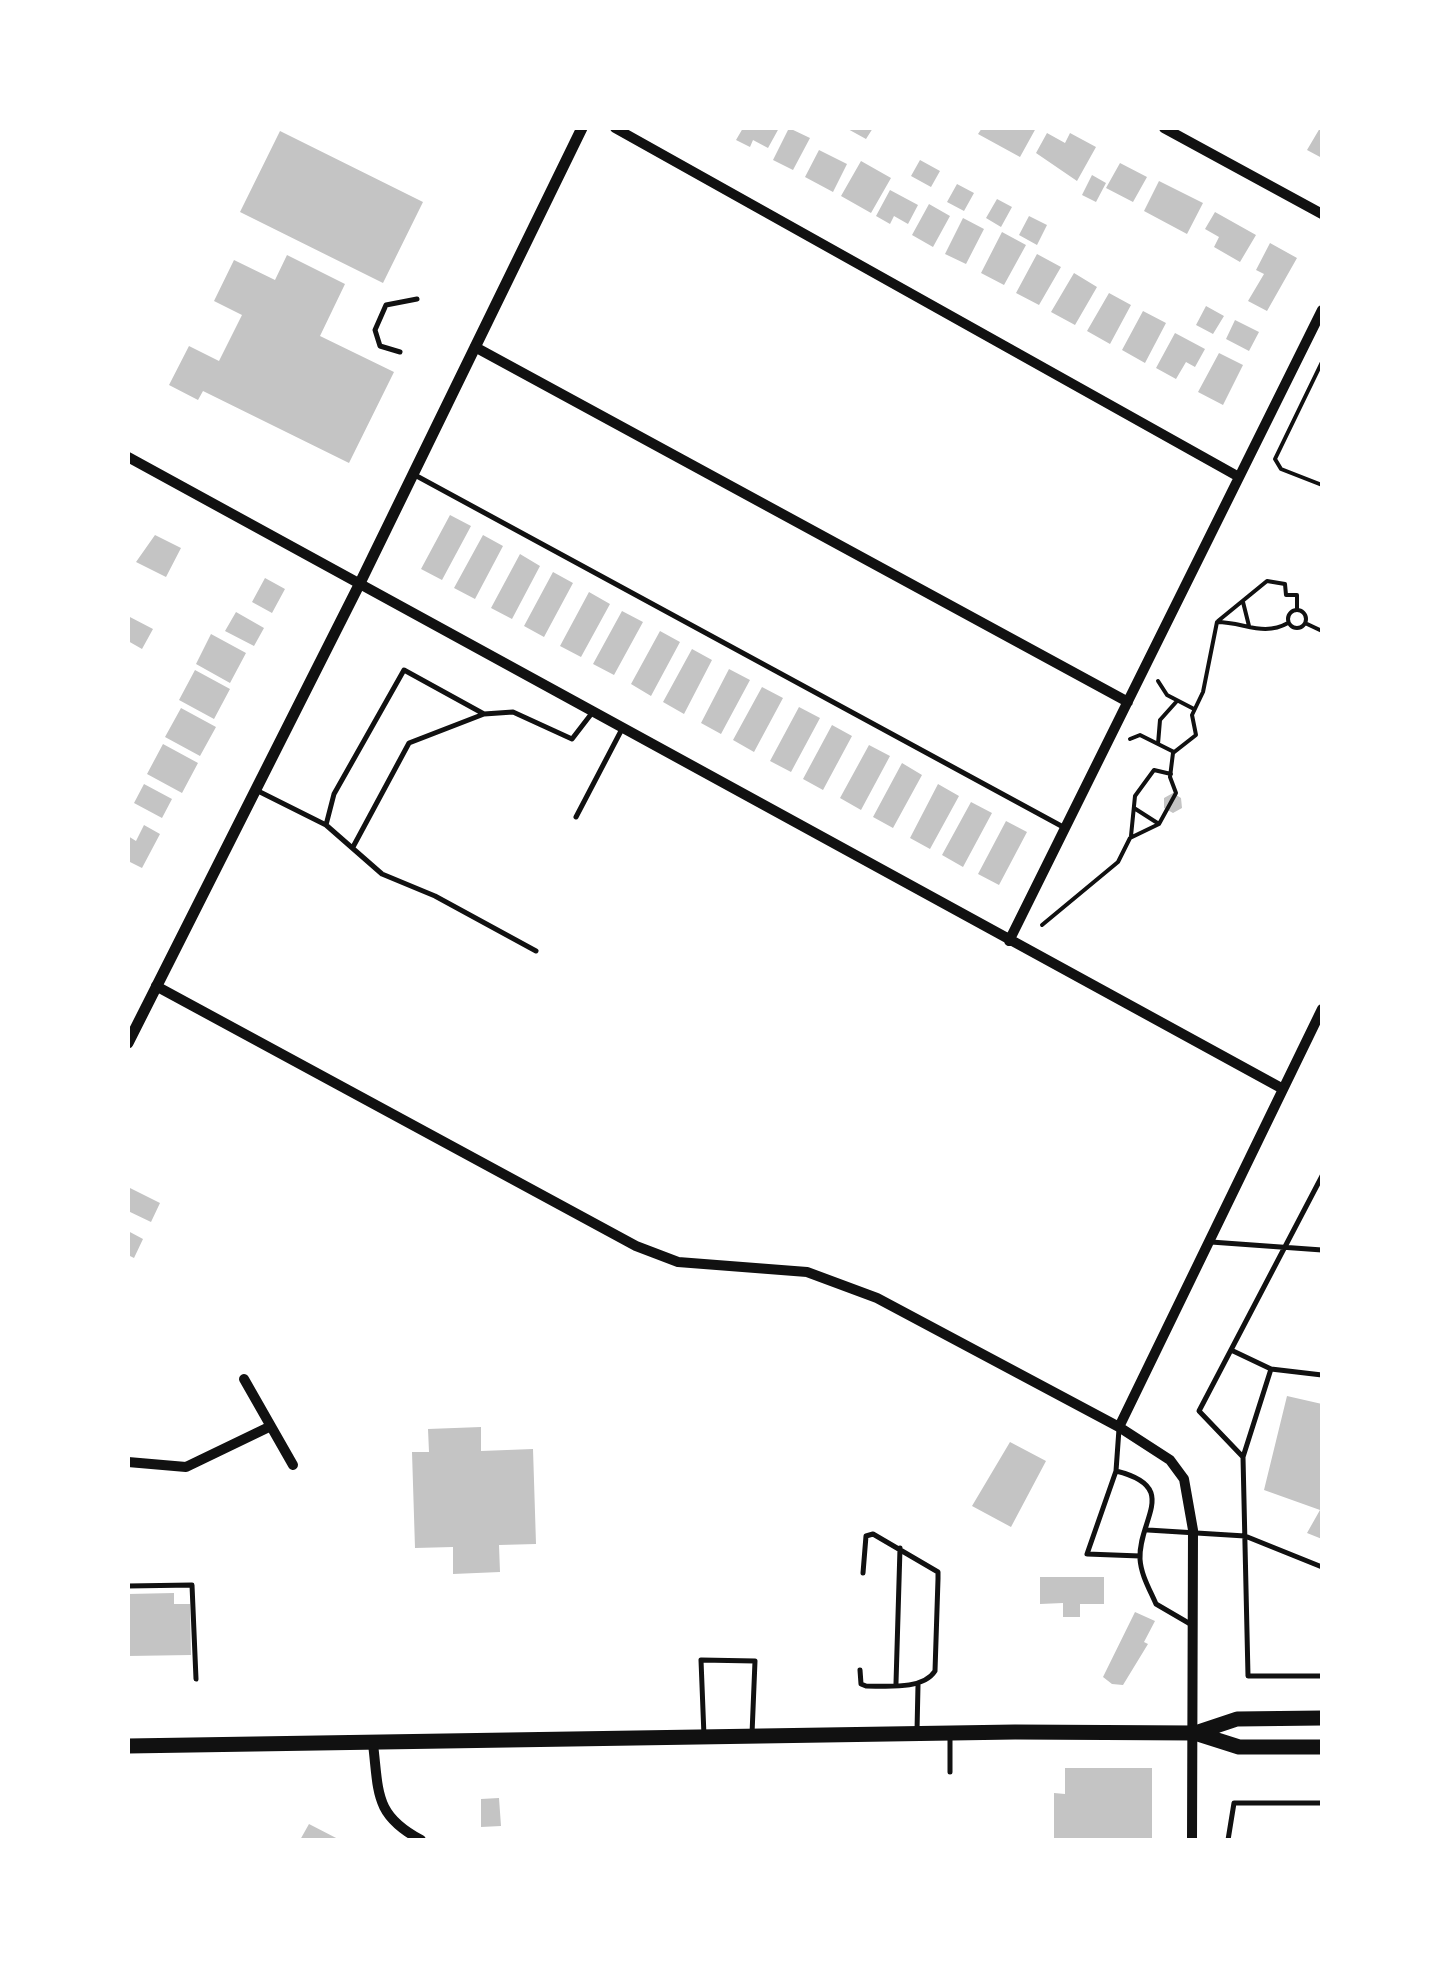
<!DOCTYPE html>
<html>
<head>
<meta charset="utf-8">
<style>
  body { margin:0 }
  #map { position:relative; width:1450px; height:1968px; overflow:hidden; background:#fff; font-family:"Fira Sans Condensed",sans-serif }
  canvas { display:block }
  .frame { position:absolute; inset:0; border:130px solid #fff; pointer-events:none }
</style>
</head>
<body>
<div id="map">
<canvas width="1450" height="1968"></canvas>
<div class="frame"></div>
</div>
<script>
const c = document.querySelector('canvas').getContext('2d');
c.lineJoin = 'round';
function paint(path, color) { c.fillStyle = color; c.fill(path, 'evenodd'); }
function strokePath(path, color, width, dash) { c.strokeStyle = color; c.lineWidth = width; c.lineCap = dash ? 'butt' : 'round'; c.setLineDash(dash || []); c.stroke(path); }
const building = new Path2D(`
  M743,128h36l-11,20 -15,-8 -3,7 -14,-7z
  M789,128l21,10 -17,32 -20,-10z
  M846,128h27l-7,11z
  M982,128h54l-16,29 -42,-23z
  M1320,128h2v30l-15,-8z
  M280,131l143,71 -40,81 -143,-71z
  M1047,133l18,10 5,-10 26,14 -19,34 -41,-28z
  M819,150l28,14 -14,28 -28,-15z
  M920,160l20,11 -9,16 -20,-11z
  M861,161l30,17 -20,35 -30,-17z
  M1120,163l27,14 -14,25 -27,-14z
  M1092,175l14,8 -10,19 -14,-7z
  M1159,181l44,22 -16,31 -43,-23z
  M957,184l17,9 -10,18 -17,-9z
  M890,190l28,15 -10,19 -14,-8 -4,8 -14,-8z
  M997,199l15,8 -11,20 -15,-9z
  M929,204l21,12 -17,31 -21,-12z
  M1215,212l41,23 -16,27 -26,-15 5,-10 -14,-8z
  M1029,216l18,9 -10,20 -18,-10z
  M963,218l21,11 -18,35 -21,-10z
  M1002,232l24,13 -22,40 -23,-12z
  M1270,243l27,15 -30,53 -19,-10 16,-27 -8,-4z
  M1037,254l24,13 -22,38 -23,-12z
  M287,255l58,29 -25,52 74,36 -45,91 -146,-72 -5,9 -29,-15 20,-39 30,15 23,-46 -28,-14 20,-41 41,20z
  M1074,273l23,14 -22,38 -24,-13z
  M1109,293l22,12 -21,39 -23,-13z
  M1206,306l18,10 -11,18 -17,-9z
  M1143,311l23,12 -21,40 -23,-13z
  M1235,320l24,12 -10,19 -23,-12z
  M1175,333l30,16 -10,18 -9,-5 -10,17 -20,-11z
  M1219,353l24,12 -20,40 -25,-13z
  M450,515l21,11 -29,54 -21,-11z
  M155,535l26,13 -15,29 -30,-15z
  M483,535l20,11 -28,53 -21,-11z
  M520,554l20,12 -28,53 -21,-11z
  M553,572l20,11 -29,54 -20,-11z
  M265,578l20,11 -13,24 -20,-11z
  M589,592l21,12 -29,53 -21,-11z
  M622,611l21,11 -29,53 -21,-11z
  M236,612l28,16 -10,18 -29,-15z
  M128,616l25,13 -11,20 -14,-8z
  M660,631l20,11 -29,54 -20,-12z
  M211,634l35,19 -16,30 -34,-19z
  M692,649l20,11 -28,54 -21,-12z
  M729,669l21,11 -29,54 -20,-11z
  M195,670l35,19 -16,30 -35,-19z
  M762,687l21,11 -29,54 -21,-12z
  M799,707l21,11 -29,54 -21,-11z
  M181,708l35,19 -16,29 -35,-19z
  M832,725l20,11 -29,54 -20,-11z
  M163,744l35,19 -16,30 -35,-19z
  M869,745l21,11 -29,54 -21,-12z
  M902,763l20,12 -29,53 -20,-11z
  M144,784l28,15 -10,19 -28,-15z
  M938,784l21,12 -29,53 -20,-11z
  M1173,793l8,5 1,10 -9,5 -9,-5v-10z
  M971,802l21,11 -29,54 -21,-12z
  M1006,821l21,11 -28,53 -21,-11z
  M144,825l16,9 -18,34 -14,-7v-25l8,5z
  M128,1187l32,16 -9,19 -23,-11z
  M128,1231l15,8 -9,19 -6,-3z
  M1287,1396l35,8v135l-15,-6 13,-23 -56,-20z
  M481,1427v24l52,-2 3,95 -37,1 1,27 -47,2v-27l-38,1 -3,-96h17l-1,-23z
  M1010,1442l36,19 -35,66 -39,-21z
  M1040,1577h64v27h-24v13h-17v-14l-23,1z
  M174,1593v11h16l1,51 -63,1v-62z
  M1135,1612l20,9 -11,21 4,2 -25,41 -11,-1 -9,-7z
  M1065,1768h87v72h-98v-47l11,1z
  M499,1798l2,28 -20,1v-28z
  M309,1824l31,16h-40z`);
const path = new Path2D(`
  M1322,362l-47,97 6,10 41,16
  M1243,602l6,24
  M1288 619a9 9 0 1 1 18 0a9 9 0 1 1-18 0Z
  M1218,621l49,-40 18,3 1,11h11v14
  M1305,623l17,8
  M1158,681l9,14 27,14
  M1130,739l10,-4 34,17
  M1158,744l2,-24 17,-19
  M1134,808l25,16
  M1131,836l4,-40 19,-26 17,4
  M1042,925l76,-63 12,-24 29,-14 17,-31 -6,-16 3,-24 23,-18 -4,-20 11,-23 14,-70c27,0 46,15 71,1`);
const service = new Path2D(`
  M400,352l-20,-6 -5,-16 11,-25 31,-6
  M413,474l652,354
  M258,791l68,34 56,49 53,22 101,55
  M576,817l46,-88
  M326,825l8,-31 70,-124 80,44
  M353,847l56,-104 75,-29 29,-2 59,27 20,-26
  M1211,1242l111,8
  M1231,1350l40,19 51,6
  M1271,1369l-28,88 5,219h74
  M1119,1429l-3,42 -29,83 53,2
  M1243,1457l-44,-46 123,-235
  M1116,1471c65,16 22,48 24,88 1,16 10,31 16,45l36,21
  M1148,1530l97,6 77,31
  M128,1586l64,-1 4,94
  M860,1670l1,14 5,2c21,0 57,4 69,-15l3,-92v-7l-65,-38 -7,2 -3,37
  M896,1683l4,-135
  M917,1731l1,-46
  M704,1736l-3,-76 54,1 -3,73
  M950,1772v-36
  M1228,1840l6,-37h88`);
const minor = new Path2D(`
  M615,128l624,349
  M1164,128l158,86
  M475,347l653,355
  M128,457l1155,632
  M1009,941l313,-631
  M156,986l480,260 42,16 129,10 70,26 242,129 51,33 14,19 9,51 -1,310
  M244,1379l49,86
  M1119,1427l203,-418
  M128,1462l58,5 83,-40
  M373,1744c6,49 1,71 48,96`);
const tertiary = new Path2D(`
  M128,1043l231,-458 223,-457`);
const primary = new Path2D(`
  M1195,1733l42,-14 85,-1
  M128,1746l887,-14 180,1 44,14h83`);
paint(building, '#c4c4c4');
strokePath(path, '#111', 4);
strokePath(service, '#111', 5);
strokePath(minor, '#111', 10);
strokePath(tertiary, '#111', 11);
strokePath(primary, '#111', 15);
</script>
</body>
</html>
